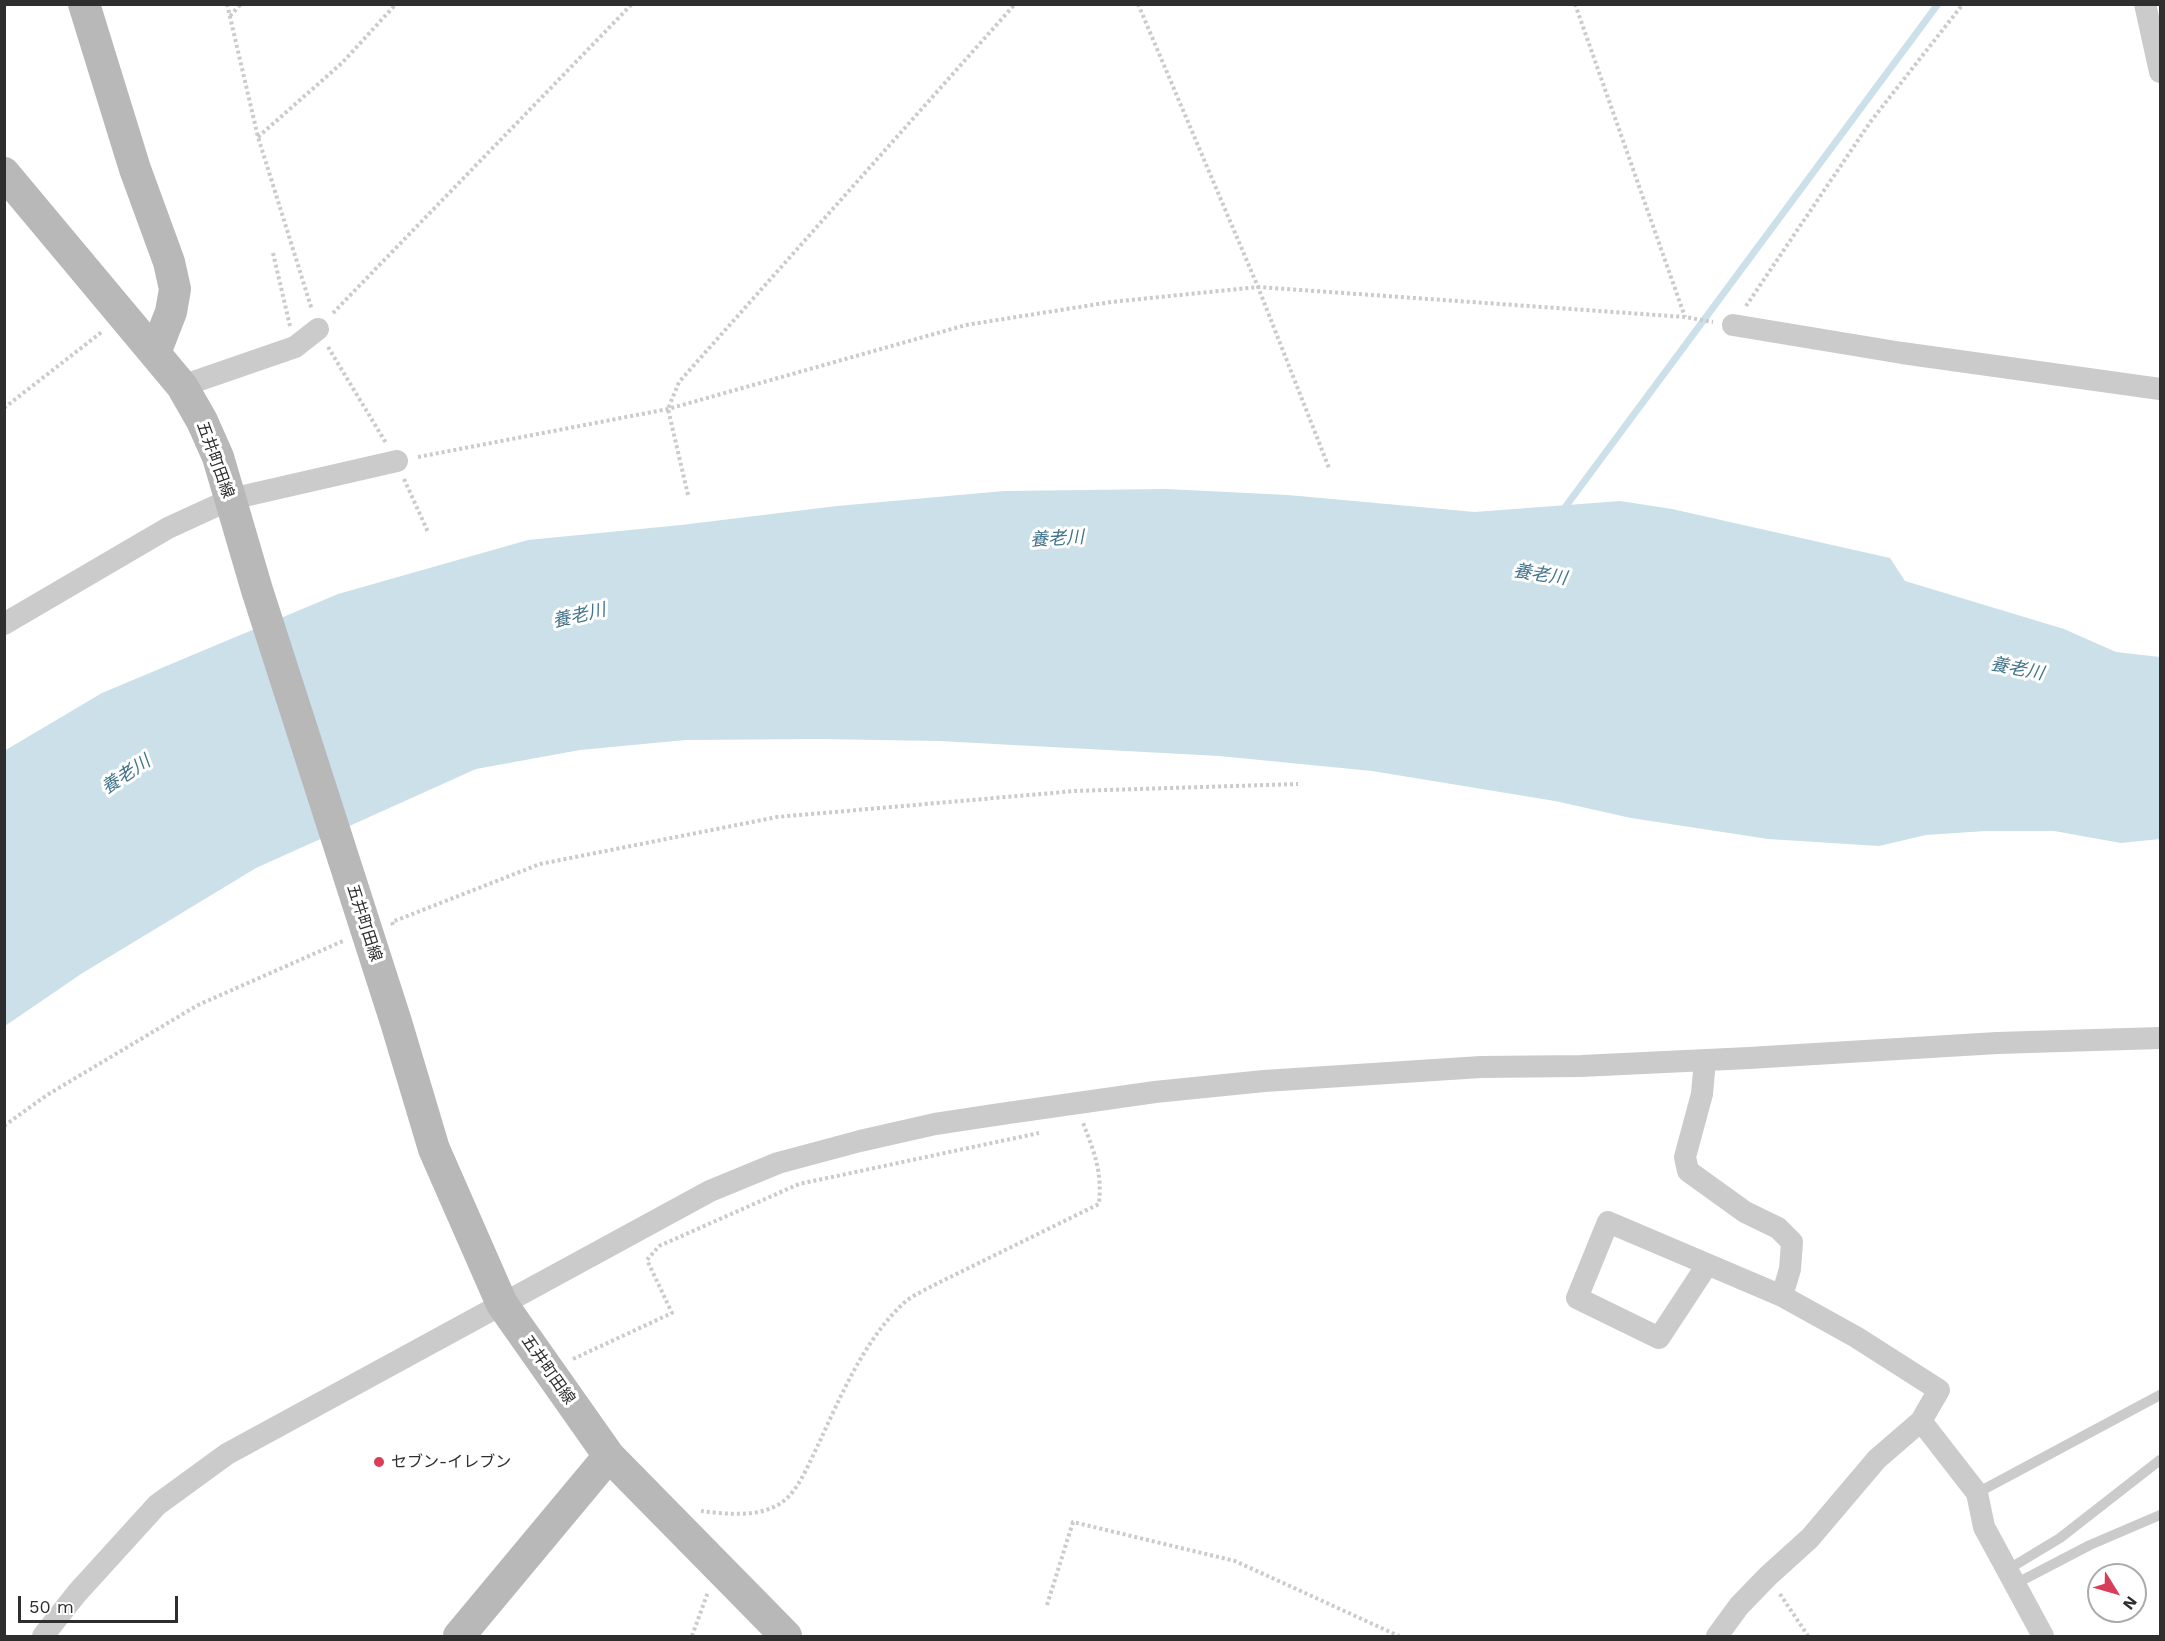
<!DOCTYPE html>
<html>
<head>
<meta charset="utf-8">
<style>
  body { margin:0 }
  #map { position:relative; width:2165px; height:1641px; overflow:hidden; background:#fff; font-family:"Work Sans",sans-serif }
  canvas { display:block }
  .frame { position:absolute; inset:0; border:6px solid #2e2e2e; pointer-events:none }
  .north { position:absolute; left:2087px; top:1563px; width:60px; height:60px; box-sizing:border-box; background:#fff; border:2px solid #ababab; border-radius:50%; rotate:127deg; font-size:16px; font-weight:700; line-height:24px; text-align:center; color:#2e2e2e }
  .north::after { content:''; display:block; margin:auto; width:21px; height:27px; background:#d93d57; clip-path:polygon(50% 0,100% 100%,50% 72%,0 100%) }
  .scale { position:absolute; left:18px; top:1596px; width:160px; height:27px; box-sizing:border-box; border:3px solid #2e2e2e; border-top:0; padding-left:8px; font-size:18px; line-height:21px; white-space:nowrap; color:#2e2e2e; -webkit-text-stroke:4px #fff; paint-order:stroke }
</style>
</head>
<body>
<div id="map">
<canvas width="2165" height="1641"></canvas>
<div class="frame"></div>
<div class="north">N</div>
<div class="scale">50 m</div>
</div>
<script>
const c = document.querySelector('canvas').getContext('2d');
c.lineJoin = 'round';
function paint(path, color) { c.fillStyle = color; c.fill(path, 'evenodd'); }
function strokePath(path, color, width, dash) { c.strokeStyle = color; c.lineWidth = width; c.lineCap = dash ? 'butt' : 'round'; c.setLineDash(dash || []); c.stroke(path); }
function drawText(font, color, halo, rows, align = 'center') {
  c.font = font + ' "Work Sans","Noto Sans JP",sans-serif'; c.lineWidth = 6; c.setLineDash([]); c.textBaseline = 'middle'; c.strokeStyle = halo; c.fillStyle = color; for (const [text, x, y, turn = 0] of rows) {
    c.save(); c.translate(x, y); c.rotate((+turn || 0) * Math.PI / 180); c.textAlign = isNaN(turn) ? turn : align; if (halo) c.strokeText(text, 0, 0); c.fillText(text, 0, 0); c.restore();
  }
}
const water = new Path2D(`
  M1166,489l122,6 187,17 145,-11 52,8 218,49 15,23 159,48 52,23 44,5v182l-39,4 -67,-12h-68l-60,4 -47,11 -111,-7 -137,-21 -76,-17 -183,-30 -153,-15 -280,-15 -119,-2 -134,1 -106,10 -104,19 -220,99 -175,106 -76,52 -1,-275 98,-58 236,-99 190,-54 153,-15 156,-19 167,-15z`);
const stream = new Path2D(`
  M1563,510l375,-506`);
const path = new Path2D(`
  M227,4l31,133 54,173
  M1138,4l120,283 71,181
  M1575,4l110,313
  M230,16l11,-12
  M258,137l84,-74 54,-59
  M273,253l17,73
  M1746,306l125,-185 92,-117
  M333,313l299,-309
  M328,347l58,96
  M4,408l99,-77
  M418,457l250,-48 298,-84 145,-23 147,-15 427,30 28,5
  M404,479l24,53
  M688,495l-20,-86 11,-27 336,-378
  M393,925l-1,-3 148,-58 237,-47 298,-26 223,-7
  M4,1126l43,-31 151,-90 145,-64
  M573,1359l99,-46 -25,-53 12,-14 140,-62 240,-51
  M701,1511c25,3 58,7 80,-8 17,-11 28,-40 37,-58 23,-49 46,-106 88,-144 8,-6 19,-11 28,-16l165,-81c3,-33 -4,-50 -16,-81
  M1780,1594l28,42
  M1047,1605l26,-83 162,39 164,75
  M692,1636l16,-44`);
const lane = new Path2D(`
  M1977,1493l183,-98
  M2007,1570l53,-32 100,-78
  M2015,1584l75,-39 70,-30`);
const street = new Path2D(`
  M2145,4l15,68
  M1733,325l169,28 258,36
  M182,386l113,-39 23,-18
  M4,624l164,-96 63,-29 166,-38
  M1705,1060l-3,34 -17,63 3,14 57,41 33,16 14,14 -2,27 -8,27
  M1707,1265l-48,73 -82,-40 31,-76 174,74 74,41 83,53 -18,31
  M43,1636l34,-43 80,-88 70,-51 483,-263 68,-28 82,-22 75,-17 66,-10 154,-22 109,-11 217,-14 100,-1 168,-8 248,-15 163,-5
  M1717,1636l22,-30 29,-30 42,-38 67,-79 44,-38 56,72 7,34 59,109`);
const secondary = new Path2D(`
  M84,4l51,165 34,93 6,27 -4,23 -16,41
  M4,173l178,213 20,35 16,36 39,133 139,432 38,127 68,155 107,152 177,180
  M459,1636l150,-180`);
const markers = [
  [379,1462,6,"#d93d57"]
];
const streetNames = [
  ["五井町田線",215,460,70],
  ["五井町田線",364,923,72],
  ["五井町田線",548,1370,55]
];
const poiNames = [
  ["セブン-イレブン",391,1462]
];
const waterNames = [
  ["養老川",1057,539,-3],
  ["養老川",1540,575,9],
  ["養老川",579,616,-13],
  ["養老川",2017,669,11],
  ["養老川",126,775,-34]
];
paint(water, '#cbe0e9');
strokePath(stream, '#cbe0e9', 7);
strokePath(path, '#cbcbcb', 4, [3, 3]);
strokePath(lane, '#cbcbcb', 10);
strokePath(street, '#cbcbcb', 22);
strokePath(secondary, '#b8b8b8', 32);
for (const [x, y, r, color] of markers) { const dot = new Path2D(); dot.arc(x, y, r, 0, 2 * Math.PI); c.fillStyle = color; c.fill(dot); strokePath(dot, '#fff', 2); }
drawText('16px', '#2e2e2e', '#fff', streetNames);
drawText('16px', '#2e2e2e', '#fff', poiNames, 'left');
drawText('italic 18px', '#42758b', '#fff', waterNames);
</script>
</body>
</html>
